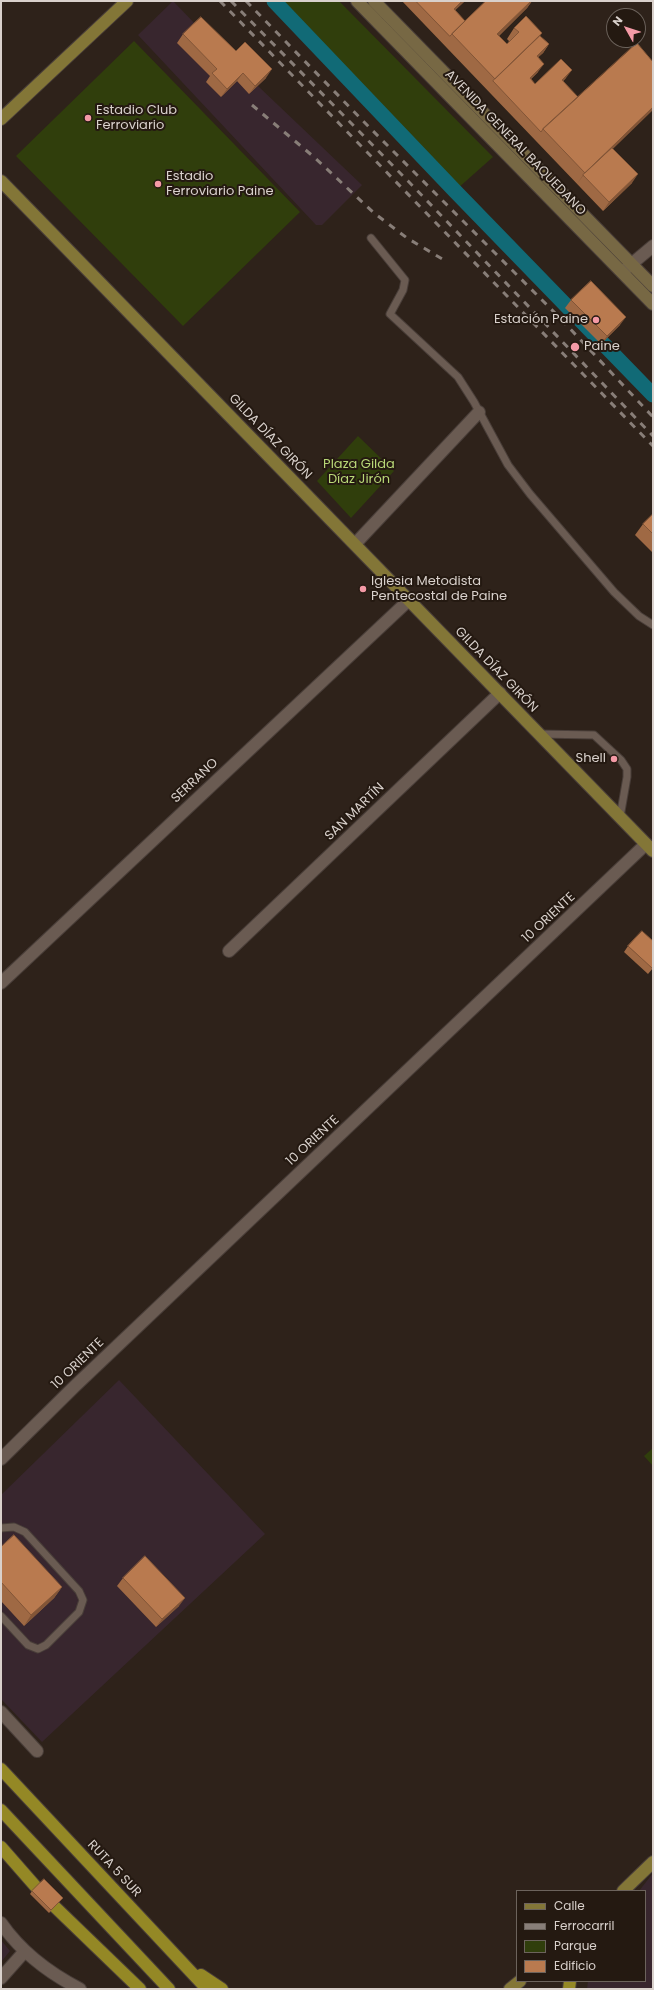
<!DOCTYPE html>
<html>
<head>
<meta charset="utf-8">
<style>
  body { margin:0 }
  #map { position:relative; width:654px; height:1990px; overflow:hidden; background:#2e221a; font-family:Poppins,sans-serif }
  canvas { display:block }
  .frame { position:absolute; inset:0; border:2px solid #d9d1cc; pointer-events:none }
  .legend { position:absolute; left:516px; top:1890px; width:130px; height:92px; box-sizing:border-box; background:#241911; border:1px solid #6c635c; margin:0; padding:5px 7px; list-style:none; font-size:12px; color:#d9d1cc }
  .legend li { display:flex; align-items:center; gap:8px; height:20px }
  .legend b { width:20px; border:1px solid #6c635c }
  .north { position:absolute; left:606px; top:8px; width:40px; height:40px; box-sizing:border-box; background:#241911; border:1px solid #6c635c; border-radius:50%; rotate:309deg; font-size:11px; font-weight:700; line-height:16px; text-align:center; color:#d9d1cc }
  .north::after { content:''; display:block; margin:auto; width:14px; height:18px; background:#f49aa6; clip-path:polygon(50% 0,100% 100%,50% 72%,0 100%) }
</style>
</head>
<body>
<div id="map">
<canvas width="654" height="1990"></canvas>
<div class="frame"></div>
<ul class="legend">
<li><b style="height:5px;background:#837637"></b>Calle</li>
<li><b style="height:5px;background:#887e78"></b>Ferrocarril</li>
<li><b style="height:11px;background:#303e0c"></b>Parque</li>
<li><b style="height:11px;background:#b97a4f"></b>Edificio</li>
</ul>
<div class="north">N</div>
</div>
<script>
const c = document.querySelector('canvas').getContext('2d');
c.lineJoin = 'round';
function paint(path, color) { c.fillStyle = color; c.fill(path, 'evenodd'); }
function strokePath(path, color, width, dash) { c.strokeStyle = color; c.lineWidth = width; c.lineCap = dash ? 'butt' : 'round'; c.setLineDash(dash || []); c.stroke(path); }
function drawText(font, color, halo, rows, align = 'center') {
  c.font = font + ' Poppins,sans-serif'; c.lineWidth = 4; c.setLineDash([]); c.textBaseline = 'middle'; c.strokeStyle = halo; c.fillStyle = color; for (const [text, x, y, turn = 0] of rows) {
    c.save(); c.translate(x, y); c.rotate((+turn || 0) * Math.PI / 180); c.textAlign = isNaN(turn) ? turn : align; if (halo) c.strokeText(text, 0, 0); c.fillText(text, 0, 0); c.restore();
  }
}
const industrial = new Path2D(`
  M173,1l57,59 36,18 -8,8 104,99 -40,40h-6l-178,-190z
  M119,1380l146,154 -223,208 -41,-43v-204z
  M653,1873v116h-66l1,-8h57v-90h-6z
  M1,1940l9,11 -9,11z`);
const green = new Path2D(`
  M278,1h61l154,156 -36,32z
  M134,41l166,171 -117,114 -167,-170z
  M358,436l36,35 -43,47 -34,-37z
  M653,1448v18l-9,-10z`);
const canal = new Path2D(`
  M274,1l181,190 198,204`);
const service = new Path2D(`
  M371,238l34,42 -2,10 -13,24 68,63 16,25 34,63 22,29 84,98 25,24 14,9
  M539,734l55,1 27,25 6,9v8l-7,40
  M1,1528l13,-1 11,5 54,59 4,9 -4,12 -33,33 -8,4 -10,-4 -27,-29`);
const minor = new Path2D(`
  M355,544l124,-132
  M229,951l271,-258
  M1,983l408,-383
  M1,1712l36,39
  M1,1923c20,29 48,50 79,66
  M1,1978l24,-27`);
const tertiary = new Path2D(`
  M622,272l31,-26
  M1,1459l74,-73 571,-542`);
const secondary = new Path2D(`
  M357,1l296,303
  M374,1l279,285`);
const primary = new Path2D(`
  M1,119l126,-118
  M1,181l652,670
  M623,1891l30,-29
  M510,1989l10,-8`);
const motorway = new Path2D(`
  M1,1769l206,220
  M1,1810l168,179
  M1,1847l35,40
  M55,1907l85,82
  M201,1975l21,14
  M569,1989l1,-8`);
const rail = new Path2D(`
  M220,1l433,445
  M231,1l178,181 244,254
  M246,1l123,126 191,191 93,99
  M252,105l62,52 60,56 33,25 37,22`);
const wall = new Path2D(`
  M402,1h63l-10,9 10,11 21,-20h46l-5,7 -28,28 8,8 2,-3 -2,-2 7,-11 28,5 -2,3 9,8 -6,9 -5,4v15l-7,7 4,5 31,-6 -3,3 50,68 19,34 -29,28z
  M183,34l53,17 30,27 -17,16 -12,-13 -16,16 -15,-15 4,-6 -33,-33z
  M571,300l49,25 -19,19 -36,-36z
  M653,514v39l-18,-18 8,-11z
  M628,946l25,22 -5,6 -24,-22z
  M1,1547l61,40 -8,11 -30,28 -23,-25z
  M123,1578l56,28 -23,21 -39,-41z
  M32,1891l31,7 -14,15 -19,-19z`);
const shadedWall = new Path2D(`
  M462,1h3l-17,16 6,-8z
  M531,1h1l-5,7 -38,37 8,-11z
  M549,44l-6,9 -12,11 6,-8z
  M544,64l-6,8 -14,14 6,-8z
  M272,69l-6,9 -17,16 6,-8z
  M572,70l-6,8 -10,10 6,-8z
  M243,73l-6,8 -16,16 6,-8z
  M653,107v3l-69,67 -1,-2 -6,9 8,-11z
  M638,174l-6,9 -29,28 6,-9z
  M626,317l-6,8 -19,19 6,-8z
  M62,1587l-8,11 -30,28 7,-11z
  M185,1598l-6,8 -23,21 6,-8z`);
const building = new Path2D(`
  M416,1h46l-8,8 11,12 -15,15z
  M486,1h45l-34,33 10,10 12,-12 -5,-4 12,-12 16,17 -47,46 -43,-45z
  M201,17l35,34 9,-9 27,27 -17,17 -12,-13 -16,16 -15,-16 5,-4 -34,-35z
  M540,36l9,8 -12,12 7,8 -14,14 5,6 26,-25 11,11 -10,10 16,17 -35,32 -2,3 -48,-51z
  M637,43l16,19v45l-68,66 -42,-44z
  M612,148l26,26 -29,28 -26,-27z
  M591,281l35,36 -19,19 -36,-36z
  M653,514v20l-10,-10z
  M642,931l11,10v26l-1,1 -24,-22z
  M14,1535l48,52 -31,28 -30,-33v-35z
  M145,1556l40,42 -23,21 -39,-41z
  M44,1879l19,19 -12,12 -19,-19z`);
const markers = [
  [88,118,4,"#f49aa6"],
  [158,184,4,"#f49aa6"],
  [596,320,4,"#f49aa6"],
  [575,347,5,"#f49aa6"],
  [363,589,4,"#f49aa6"],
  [614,759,4,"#f49aa6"]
];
const poiNames = [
  ["Estadio Club",96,111],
  ["Ferroviario",96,126],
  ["Estadio",166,177],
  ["Ferroviario Paine",166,192],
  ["Estación Paine",588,320,"right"],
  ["Paine",584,347],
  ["Iglesia Metodista",371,582],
  ["Pentecostal de Paine",371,597],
  ["Shell",606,759,"right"]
];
const streetNames = [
  ["AVENIDA GENERAL BAQUEDANO",515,143,46],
  ["GILDA DÍAZ GIRÓN",270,437,46],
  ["GILDA DÍAZ GIRÓN",496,670,46],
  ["SERRANO",195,781,-43],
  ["SAN MARTÍN",355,812,-44],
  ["10 ORIENTE",549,918,-43],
  ["10 ORIENTE",313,1141,-43],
  ["10 ORIENTE",78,1364,-44],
  ["RUTA 5 SUR",114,1869,47]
];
const parkNames = [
  ["Plaza Gilda",359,465],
  ["Díaz Jirón",359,480]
];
paint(industrial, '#38262e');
paint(green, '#303e0c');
strokePath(canal, '#116a76', 15);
strokePath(service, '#493e39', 9);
strokePath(minor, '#493e39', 14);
strokePath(tertiary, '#493e39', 14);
strokePath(secondary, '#493e39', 14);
strokePath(primary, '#493e39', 14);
strokePath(motorway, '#493e39', 14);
strokePath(service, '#6a5b52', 7);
strokePath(minor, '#6a5b52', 12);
strokePath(tertiary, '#6a5b52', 12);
strokePath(secondary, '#776844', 12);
strokePath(primary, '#837637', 12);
strokePath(motorway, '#948825', 12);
strokePath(rail, '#887e78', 3, [7, 7]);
paint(wall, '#9f6944');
paint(shadedWall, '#825537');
paint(building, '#b97a4f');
strokePath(building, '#825537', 1);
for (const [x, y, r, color] of markers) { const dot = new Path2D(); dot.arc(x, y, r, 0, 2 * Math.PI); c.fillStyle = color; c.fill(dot); strokePath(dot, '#241911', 1.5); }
drawText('13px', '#d9d1cc', '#241911', poiNames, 'left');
drawText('13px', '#d9d1cc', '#241911', streetNames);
drawText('13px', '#b8d777', '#241911', parkNames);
</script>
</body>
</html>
